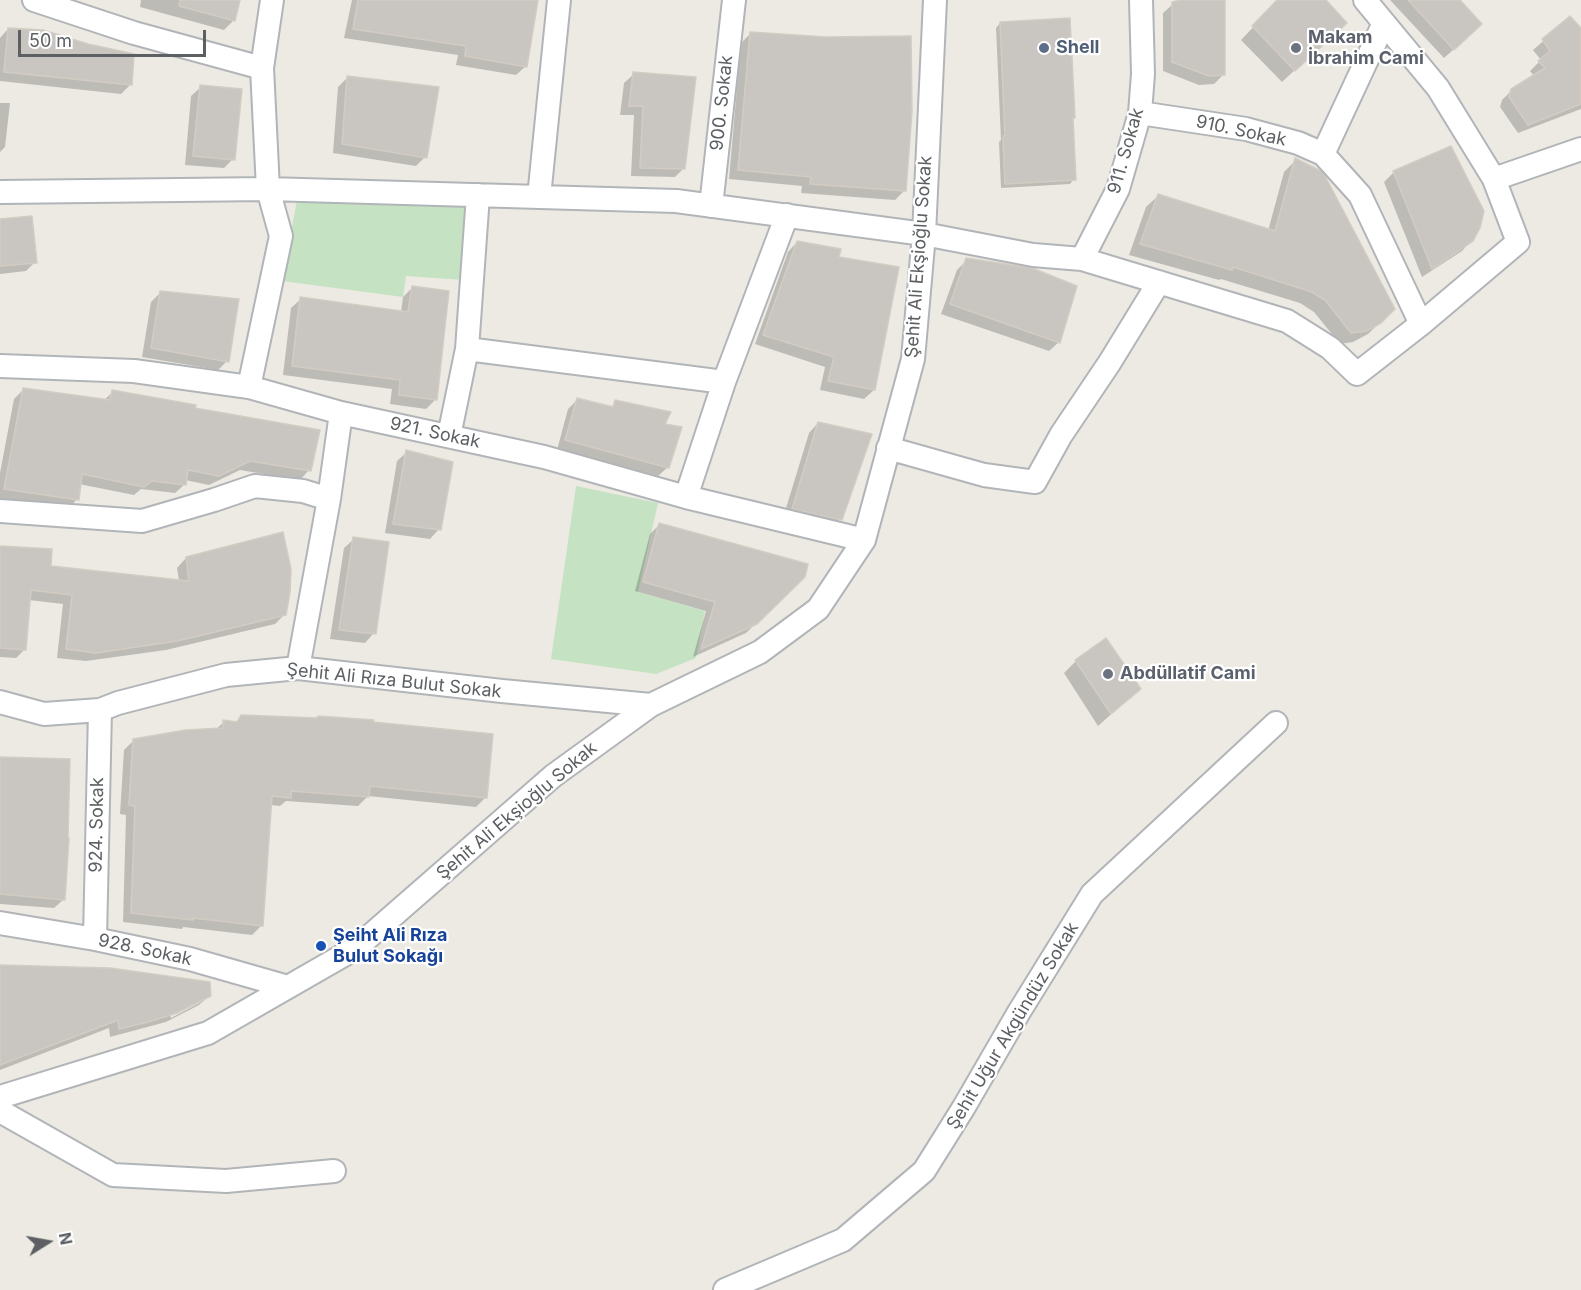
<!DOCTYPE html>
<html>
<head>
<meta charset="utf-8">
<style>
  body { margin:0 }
  #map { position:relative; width:1581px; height:1290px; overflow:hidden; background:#edeae4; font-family:Inter,sans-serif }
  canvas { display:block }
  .north { position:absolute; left:18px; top:1212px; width:60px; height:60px; -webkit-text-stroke:4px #fff; paint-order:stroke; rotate:79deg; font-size:16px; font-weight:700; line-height:24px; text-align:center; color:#5c6063 }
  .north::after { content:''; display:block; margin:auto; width:21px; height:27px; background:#5c6063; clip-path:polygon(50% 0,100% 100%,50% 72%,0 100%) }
  .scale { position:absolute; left:18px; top:30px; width:188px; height:27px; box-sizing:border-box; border:3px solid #5c6063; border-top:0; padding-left:8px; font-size:18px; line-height:21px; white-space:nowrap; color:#5c6063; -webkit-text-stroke:4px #fff; paint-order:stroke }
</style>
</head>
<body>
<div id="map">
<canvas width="1581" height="1290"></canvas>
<div class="north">N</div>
<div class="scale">50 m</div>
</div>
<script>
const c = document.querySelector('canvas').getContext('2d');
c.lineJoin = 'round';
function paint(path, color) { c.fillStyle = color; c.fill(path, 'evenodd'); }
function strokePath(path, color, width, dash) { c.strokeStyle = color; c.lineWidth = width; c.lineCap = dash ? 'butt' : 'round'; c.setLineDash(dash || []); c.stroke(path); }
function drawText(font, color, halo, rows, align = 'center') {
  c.font = font + ' Inter,sans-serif'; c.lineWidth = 4.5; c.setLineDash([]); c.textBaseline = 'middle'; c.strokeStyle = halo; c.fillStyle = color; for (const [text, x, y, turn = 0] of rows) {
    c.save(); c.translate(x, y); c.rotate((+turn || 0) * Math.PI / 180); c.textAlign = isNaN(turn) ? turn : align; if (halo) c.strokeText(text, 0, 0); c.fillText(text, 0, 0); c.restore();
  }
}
const green = new Path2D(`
  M297,200l172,3 -6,77 -57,-4 -3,21 -121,-16z
  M576,486l82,17 -20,89 67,19 -9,47 -40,16 -105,-15z`);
const shadow = new Path2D(`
  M141,0h97l-5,21 -9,9 -84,-23z
  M352,0h181l-7,66 -10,9 -60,-10 2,-10 -114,-17z
  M1187,0h36v75l-9,9 -15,1 -36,-14v-58l10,-9z
  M1279,0h45l8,35 -50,47 -41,-42z
  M1390,0h68l13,34 -27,24z
  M1570,18l11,12v79l-63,24 -18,-26 2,-7 10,-10 22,-14 -4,-5 11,-11 -8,-10z
  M1000,23l71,97 3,59 -4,5 -69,4 -2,-46 2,-2 -5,-112z
  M8,29l80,16 42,40 -9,9 -121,-13v-43z
  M751,33l154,157 -10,10 -94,-7 1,-7 -73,-7 12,-136z
  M634,74l50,94 -9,9 -44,-1 3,-61h-14l4,-32z
  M347,78l78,79 -9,9 -83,-13 5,-66z
  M201,87l32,72 -9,9 -39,-3 6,-69z
  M0,103h10l-5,44 -5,5z
  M1296,160l98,149 -26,25 -15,8 -13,2 -26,-32 -14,-9 -79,-24 -2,1 -90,-25 17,-48 12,-11 110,35 16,-59z
  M1394,172l78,68 -10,11 -40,26 -38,-95z
  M0,220l35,42 -9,9 -26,3z
  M797,242l40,16 37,132 -10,9 -44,-9 5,-23 -70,-23 33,-92z
  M967,260l92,82 -10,9 -108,-37 16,-44z
  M412,288l24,111 -10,10 -36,-5 2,-15 -109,-14 8,-67 10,-9 100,13 2,-15z
  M161,292l66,69 -9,9 -76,-13 9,-55z
  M23,390l80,11 10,-9 81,17 115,61 -9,10 -60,-10 -31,15 -24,-5v4l-10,9 -34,-4 -7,6 -55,-11 -2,15 -9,10 -68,-10v-26l14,-74z
  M578,399l32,9 6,-6 47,23 5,42 -10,9 -101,-26 11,-41z
  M818,423l22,96 -9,10 -48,-11 26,-85z
  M407,452l32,77 -9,10 -45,-6 12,-72z
  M660,524l144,53 -58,56 -53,24 13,-46 -71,-20 15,-57z
  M354,539l20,94 -9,10 -35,-4 14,-91z
  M0,548l49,20 130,13 -2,-13 9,-10 99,56 -10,10 -109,26 -80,11 -29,-3 6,-54 -34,-4 -4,49 -9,9 -16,-1z
  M1076,661l50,40 -28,25 -34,-53z
  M241,717l131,6 114,74 -10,10 -108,-11 -10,10 -72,-5 -6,5 -10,-1 -8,120 -10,10 -69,-8 -1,2 -59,-7 3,-107 -6,-1 4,-64 10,-10 81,-10 9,-8 10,1z
  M0,758l64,141 -10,9 -54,-4z
  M0,967l209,29 -10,9 -33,17 -56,15 -1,-9 -109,42v5zM201,999v3l-30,16 -1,-3z`);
const building = new Path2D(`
  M180,0h60l-5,21 -56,-15z
  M358,0h180l-11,67 -62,-11 1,-10 -113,-17z
  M1181,0h44v75l-16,1 -37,-14v-60z
  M1277,0h49l21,23 -52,48 -43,-45z
  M1408,0h52l22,24 -28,26z
  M1570,16l11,12v76l-53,21 -19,-28 2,-8 34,-21 -7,-7 12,-10 -8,-12z
  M1070,18l5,100h-2l3,62 -71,4 -2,-48h2l-5,-114z
  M8,28l35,2 45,14 46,10 -2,31 -128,-13z
  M750,32l76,5 85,-1 1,76 -6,79 -96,-7 1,-7 -73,-7z
  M633,72l63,5 -11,92 -45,-1 3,-62h-14z
  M347,76l92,11 -12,71 -85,-14z
  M200,85l42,4 -7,71 -42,-4z
  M1451,146l33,65 -4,17 -7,13 -41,28 -39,-98z
  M1295,158l26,13 4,5 70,133 -14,14 -15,8 -15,2 -26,-33 -13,-8 -79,-25 -1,3 -92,-26 18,-50 117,37z
  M32,216l5,47 -37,3v-47z
  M797,241l44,8 -2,8 60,10 -24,123 -47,-9 6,-24 -71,-22z
  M966,258l66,10 45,18 -17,57 -110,-39z
  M412,286l37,5 -12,109 -38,-5 1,-15 -108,-14 8,-69 108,15z
  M160,291l79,8 -10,63 -78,-14z
  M23,388l87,12 2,-10 84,15 -1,3 125,22 -9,41 -61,-10 -31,15 -31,-6 -2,15 -34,-4 -8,6 -62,-13 -3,26 -75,-11z
  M577,398l36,9 2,-7 56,12 -6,12 17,3 -13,41 -104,-28z
  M818,422l54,12 -30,86 -50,-11z
  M406,450l47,12 -12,68 -48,-6z
  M659,523l149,41 -3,13 -48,47 -56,25 14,-47 -72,-20z
  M283,532l8,37 -1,23 -4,23 -109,26 -81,12 -30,-4 6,-54 -41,-5 -5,60 -26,-2v-102l52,3 -1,17 138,15 -3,-24z
  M353,537l36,5 -13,92 -37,-4z
  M1106,638l35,51 -30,25 -36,-54z
  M241,715l76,3 1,-2 56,4 -1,2 120,12 -6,64 -117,-12 -1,11 -78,-6v7l-19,-2 -9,130 -70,-8v2l-62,-7 4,-107 -6,-1 4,-66 53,-9 37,-2v-8l14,2z
  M0,757l70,2 -2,78 1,1 -4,62 -65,-6z
  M0,965l110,3 100,14 1,14 -34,17 -29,9 -29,7 -1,-9 -118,45z`);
const street = new Path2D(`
  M34,0l100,33 128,35
  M1140,113l106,16 52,14 25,11 37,41 61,129
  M1323,154l61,-131
  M1494,179l87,-30
  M0,192l268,-3 408,12 248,33 109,21 49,4 205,62 43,27 27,26 64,-50 97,-82 -24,-63 -56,-91 -73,-88
  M539,197l20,-197
  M711,206l23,-206
  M1082,259l36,-70 22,-76 3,-39 -2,-74
  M467,349l257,33
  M0,366l134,5 115,16 92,26 203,44 142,40 178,43
  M249,387l32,-151 -13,-47 -6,-121 10,-68
  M449,436l18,-87 11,-154
  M888,448l96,27 51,7 26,-47 49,-73 49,-80
  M686,497l38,-115 63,-167
  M0,511l142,10 72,-21 41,-14 48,5 26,8
  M298,668l31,-169 12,-86
  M0,702l44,12 56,-4 18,-7 108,-28 72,-7 204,23 149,14
  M0,923l95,16 95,20 98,28
  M95,939l5,-229
  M0,1097l208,-64 148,-85 197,-172 98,-71 109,-53 58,-43 46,-69 49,-181 11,-125 11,-234
  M0,1111l113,64 113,6 108,-10
  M725,1290l118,-50 81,-69 40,-64 55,-95 73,-118 184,-171`);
const markers = [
  [1044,48,6,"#5c6f8a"],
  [1296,48,6,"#6b7280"],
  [1108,674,6,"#6b7280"],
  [321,946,6,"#1a4fb4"]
];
const worshipNames = [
  ["Makam",1308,38],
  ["İbrahim Cami",1308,59],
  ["Abdüllatif Cami",1120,674]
];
const serviceNames = [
  ["Shell",1056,48]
];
const streetNames = [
  ["900. Sokak",722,103,-84],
  ["910. Sokak",1241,131,12],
  ["911. Sokak",1126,151,-74],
  ["Şehit Ali Ekşioğlu Sokak",919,257,-86],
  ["921. Sokak",435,433,12],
  ["Şehit Ali Rıza Bulut Sokak",394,681,6],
  ["Şehit Ali Ekşioğlu Sokak",517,811,-40],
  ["924. Sokak",97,825,-89],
  ["928. Sokak",145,950,12],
  ["Şehit Uğur Akgündüz Sokak",1013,1026,-59]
];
const transitNames = [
  ["Şeiht Ali Rıza",333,936],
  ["Bulut Sokağı",333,957]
];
paint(green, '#c5e3c2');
paint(shadow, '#0003');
paint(building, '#c9c5c0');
strokePath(building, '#d2ccc3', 1.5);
strokePath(street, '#b1b5b8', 26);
strokePath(street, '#fff', 22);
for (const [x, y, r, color] of markers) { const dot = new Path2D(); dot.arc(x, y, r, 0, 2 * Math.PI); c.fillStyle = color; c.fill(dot); strokePath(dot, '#fff', 2); }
drawText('bold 18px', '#5b616d', '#fff', worshipNames, 'left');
drawText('bold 18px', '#4e5e75', '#fff', serviceNames, 'left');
drawText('18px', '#5c6063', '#fff', streetNames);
drawText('bold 18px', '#164399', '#fff', transitNames, 'left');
</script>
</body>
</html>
